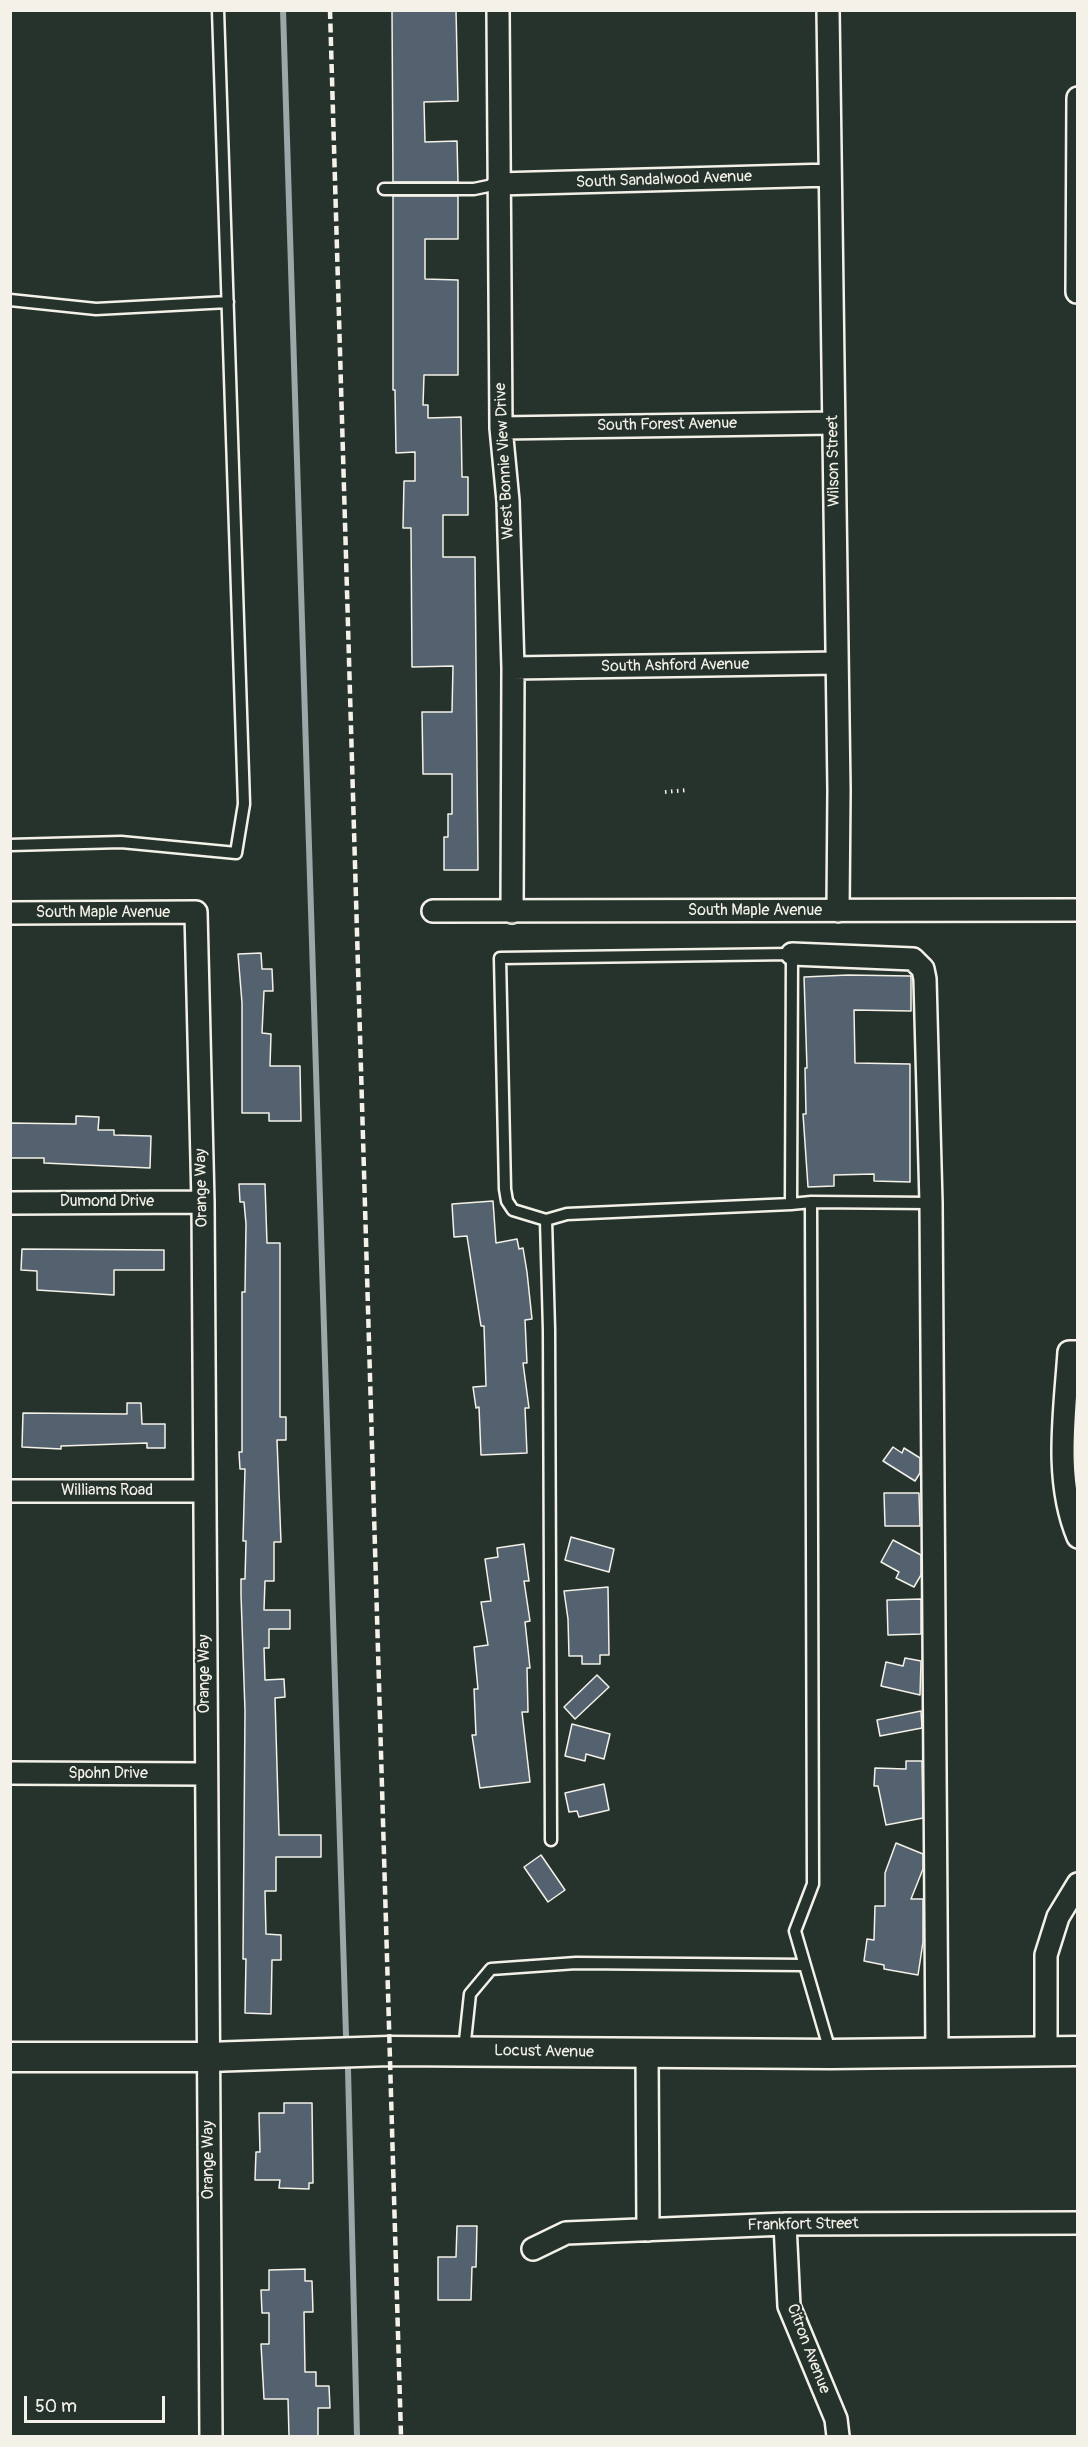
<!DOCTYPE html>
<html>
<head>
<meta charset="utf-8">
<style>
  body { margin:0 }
  #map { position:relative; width:1088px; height:2447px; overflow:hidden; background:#26332d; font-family:Pangolin,sans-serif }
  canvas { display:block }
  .frame { position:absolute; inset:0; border:12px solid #f4f1e8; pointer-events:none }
  .scale { position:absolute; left:24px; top:2396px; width:141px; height:27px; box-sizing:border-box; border:3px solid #f4f1e8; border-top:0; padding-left:8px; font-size:18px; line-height:21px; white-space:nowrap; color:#f4f1e8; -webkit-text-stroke:4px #26332d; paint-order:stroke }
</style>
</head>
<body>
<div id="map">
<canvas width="1088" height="2447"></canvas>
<div class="frame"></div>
<div class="scale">50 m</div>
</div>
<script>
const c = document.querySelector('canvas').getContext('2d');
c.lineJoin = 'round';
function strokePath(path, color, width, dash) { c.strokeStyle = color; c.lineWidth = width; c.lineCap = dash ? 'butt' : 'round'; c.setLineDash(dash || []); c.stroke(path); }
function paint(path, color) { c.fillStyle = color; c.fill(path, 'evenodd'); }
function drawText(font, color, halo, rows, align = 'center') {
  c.font = font + ' Pangolin,sans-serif'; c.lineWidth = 4.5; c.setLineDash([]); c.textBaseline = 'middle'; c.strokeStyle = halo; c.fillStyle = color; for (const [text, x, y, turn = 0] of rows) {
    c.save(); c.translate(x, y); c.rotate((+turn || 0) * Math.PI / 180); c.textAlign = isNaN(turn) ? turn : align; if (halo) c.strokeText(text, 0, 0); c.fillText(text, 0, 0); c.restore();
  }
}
const stream = new Path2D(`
  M283,10l63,2025
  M348,2069l9,367`);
const building = new Path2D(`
  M392,10h64l2,91 -34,1 1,40 32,-1 1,41h-65z
  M393,196h65v43h-33v40l33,1v95h-34l-1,30h5v13l33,-1 1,60h6v38h-25v42h32l3,313h-34v-33h4v-23h4v-40h-29l-1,-62h30l1,-46 -41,1 -1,-139h-8l1,-47h11v-29l-19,1 -1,-63h-2z
  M261,953l1,16h10l1,22h-9l-2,42 9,1 -1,32h30l1,55h-32v-8h-27v-110l-4,-49z
  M848,975l63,1v35l-57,-1 1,53 55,1v118l-36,-1v-7l-40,1v11l-26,1 -5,-73h3l-1,-46h2l-3,-91z
  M76,1116l23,1 -1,13h16v5l37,1 -1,32 -106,-5v-5h-34v-35l66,1z
  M239,1184h26l2,59h13v174h6v23h-9l4,102h-7v39h-9l-1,29h26v19h-21v19h-5l1,32 19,-1 1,18 -10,1 4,137h42v22h-45v34h-11l1,43 15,1v25h-9l-1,54 -26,-1 1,-54h-3l2,-248 -4,-116v-16h4l1,-38h-3l2,-72h-5l-1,-17h3v-160h3l1,-68 -2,-22h-4z
  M493,1201l3,42 21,-4 2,10 4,-1 4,24 5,47 -7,1 2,43h-4l6,45h-4l2,45 -46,2 -2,-48 -3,1 -3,-21 13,-1 -2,-60h-3l-14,-90 -13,1 -2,-33z
  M22,1249l142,1v20h-50v25l-77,-5v-19l-16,-1z
  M127,1403h14l1,21h23v24h-18v-5l-86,3v3l-39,-2 1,-34 104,1z
  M893,1447l9,6 2,-5 16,10v15l-5,8 -32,-20z
  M884,1493h35l1,33h-35z
  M571,1537l43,12 -5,23 -44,-12z
  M893,1540l28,15v20l-7,12 -18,-9 3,-6 -18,-10z
  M524,1544l5,37h-5l6,40 -5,1 5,46h-3l1,44h-6l8,70 -50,6 -8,-53h4l-2,-46h4l-4,-42 14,-2 -7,-43 10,-1 -6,-42 13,-2 -1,-9z
  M608,1587l1,68h-9v9h-18v-8h-13l-1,-37 -4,-28z
  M921,1599v35l-33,1 -1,-35z
  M905,1658l16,3 -1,34 -39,-9 5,-24 17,4z
  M597,1675l12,12 -34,32 -11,-12z
  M921,1711l1,17 -42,8 -3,-16z
  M572,1724l38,10 -6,25 -18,-5 -1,7 -20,-5z
  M906,1761h16l1,57 -37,7 -8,-39h-4l1,-18 31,1z
  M604,1784l5,26 -30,7 -2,-6 -8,1 -4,-19z
  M896,1843l27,11v15l-12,30h12v43l-5,33 -34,-6v-4l-20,-4 3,-22 7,1 1,-34h10v-33z
  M541,1855l24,35 -17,12 -24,-35z
  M284,2103h28l1,80h-4v6l-30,-1 1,-8h-25l1,-28h4l-1,-39h25z
  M457,2226h20l-1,41h-4l-1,33h-33v-43h18z
  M305,2269v12h7l1,31h-9l1,60h11v14h13l1,22h-12v28h-29l-1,-37h-24l-3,-55h8v-31h-7l-1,-23h8v-20z`);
const path = new Path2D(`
  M665,792l23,-2`);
const lane = new Path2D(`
  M384,189h90l24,-5
  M10,300l86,9 132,-7
  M10,845l111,-3 115,11 8,-49 -26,-794
  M811,1202l2,682 -18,47 35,120
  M791,1204l1,-250 -292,4 5,231 2,12 6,9 33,10 21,-6 224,-10 20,-2 120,1
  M546,1220l3,110 2,510
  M464,2050l6,-56 21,-25 85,-6 227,2`);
const street = new Path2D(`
  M498,10l3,418 7,73 5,167 -1,244
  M828,10l11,780 -1,121
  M498,184l332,-9
  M1077,292l1,-194
  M501,428l332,-5
  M513,668l324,-5
  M433,911l645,-1
  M10,913l186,-1 7,290 8,1234
  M792,954l121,5 10,10 2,10 6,224 6,850
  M10,1203l193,-1
  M1078,1352h-9c-4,60 -15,128 9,185
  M10,1491h194
  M10,1773l195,1
  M1046,2051v-96l12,-38 20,-33
  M647,2053l1,177
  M785,2224l4,82 47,113 2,17
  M533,2249l33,-16 219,-9 293,-1`);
const secondary = new Path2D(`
  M10,2057h198l181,-6 442,3 247,-3`);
const rail = new Path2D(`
  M330,10l71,2426`);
const streetNames = [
  ["South Sandalwood Avenue",664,180,-2],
  ["South Forest Avenue",667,425,-1],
  ["West Bonnie View Drive",505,461,-93],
  ["Wilson Street",834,461,-91],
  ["South Ashford Avenue",675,666,-1],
  ["South Maple Avenue",755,911],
  ["South Maple Avenue",103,913],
  ["Orange Way",202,1188,-91],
  ["Dumond Drive",107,1202],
  ["Williams Road",107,1491],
  ["Orange Way",205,1674,-90],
  ["Spohn Drive",108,1774],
  ["Locust Avenue",544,2052,1],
  ["Orange Way",209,2160,-90],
  ["Frankfort Street",803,2225,-1],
  ["Citron Avenue",808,2349,69]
];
strokePath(stream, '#9ba7a9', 6);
paint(building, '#53626e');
strokePath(building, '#f4f1e8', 1.5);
strokePath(lane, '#f4f1e8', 15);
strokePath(street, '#f4f1e8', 26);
strokePath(secondary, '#f4f1e8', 33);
strokePath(path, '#f4f1e8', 4, [1.5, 4.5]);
strokePath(lane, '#26332d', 10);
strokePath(street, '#26332d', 21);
strokePath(secondary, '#26332d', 28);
strokePath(rail, '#f4f1e8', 4.5, [9, 4.5]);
drawText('16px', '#f4f1e8', '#26332d', streetNames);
</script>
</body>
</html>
